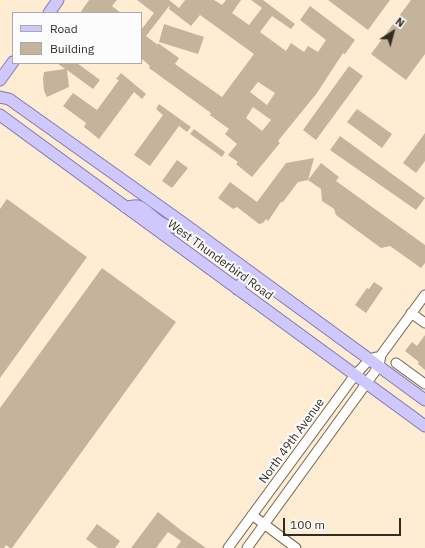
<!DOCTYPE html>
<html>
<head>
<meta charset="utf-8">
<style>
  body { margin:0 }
  #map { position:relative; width:425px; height:548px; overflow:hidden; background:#feedd3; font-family:"IBM Plex Sans",sans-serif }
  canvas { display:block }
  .legend { position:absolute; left:12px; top:12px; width:130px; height:52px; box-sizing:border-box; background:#fcfcfc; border:1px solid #aba9a5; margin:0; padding:5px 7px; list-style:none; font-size:12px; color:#322c22 }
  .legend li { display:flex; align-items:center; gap:8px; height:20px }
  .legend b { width:20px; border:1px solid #aba9a5 }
  .north { position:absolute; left:373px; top:12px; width:40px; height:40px; -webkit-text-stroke:3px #fcfcfc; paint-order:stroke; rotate:36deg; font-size:11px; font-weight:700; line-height:16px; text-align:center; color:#322c22 }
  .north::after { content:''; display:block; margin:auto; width:14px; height:18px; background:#322c22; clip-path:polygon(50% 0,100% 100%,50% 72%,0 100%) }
  .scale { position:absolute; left:283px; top:518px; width:118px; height:18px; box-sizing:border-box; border:2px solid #322c22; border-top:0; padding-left:5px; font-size:12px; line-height:14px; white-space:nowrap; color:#322c22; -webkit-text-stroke:3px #fcfcfc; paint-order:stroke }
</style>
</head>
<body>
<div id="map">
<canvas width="425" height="548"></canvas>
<ul class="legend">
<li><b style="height:5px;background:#cec8fe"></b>Road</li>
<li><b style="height:11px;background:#c4b49b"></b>Building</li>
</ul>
<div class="north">N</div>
<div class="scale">100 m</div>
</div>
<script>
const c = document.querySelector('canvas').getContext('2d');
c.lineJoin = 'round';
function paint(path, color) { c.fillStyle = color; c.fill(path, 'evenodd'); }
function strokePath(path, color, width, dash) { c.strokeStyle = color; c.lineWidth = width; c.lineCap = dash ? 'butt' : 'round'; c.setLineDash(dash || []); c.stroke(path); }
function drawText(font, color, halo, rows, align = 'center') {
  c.font = font + ' "IBM Plex Sans",sans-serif'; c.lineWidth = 4; c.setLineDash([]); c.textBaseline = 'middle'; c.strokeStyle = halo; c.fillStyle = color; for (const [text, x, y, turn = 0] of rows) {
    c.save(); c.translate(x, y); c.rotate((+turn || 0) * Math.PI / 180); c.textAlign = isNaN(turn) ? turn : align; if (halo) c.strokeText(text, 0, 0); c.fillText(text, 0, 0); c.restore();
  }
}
const building = new Path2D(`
  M89,0h28l-5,6 9,7h-41z
  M137,0h32l10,8 6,-8h29l8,5 4,-5h15l-9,13 17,12 13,-17 -11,-8h12l32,24 -4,5 -19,-13 -12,16 26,19 5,-8 13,9 4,-6 10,6 8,-12 -26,-20 10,-14 45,34 -10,14 -2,-1 -26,40 -39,48 2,2 -28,34 -16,-13 2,-2 -10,-7 9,-11 -12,-10 4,-5 -19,-14 1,-2 -62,-45 1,-2 -9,-8v-28l13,-17zM170,5l-1,4 22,17 9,-11 54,39 -32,43 -30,-21 -1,3 1,-3 -17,-12 4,-6 -21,-15v2l-12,-9zM258,82l17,11 -8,12 -17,-13zM253,107l18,13 -9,11 -16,-13z
  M328,0h62l-22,30z
  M411,0h14v54l-19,26 -35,-26z
  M164,24l40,13 -6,17 -39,-12z
  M57,63h20l23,17 -7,9 -26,-19 2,17 -22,10 -3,-6 -1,-12 1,-7 21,-3z
  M349,66l14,10 -47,64 -13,-10z
  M121,73l25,21 -4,5 -8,-7 -35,47 -15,-12 2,-4 -23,-17 10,-13 24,17 22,-30 -3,-1z
  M159,104l32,23 -4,5 -8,-6 -29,40 -16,-11 29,-40 -7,-6z
  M357,109l35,25 -10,14 -35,-26z
  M194,129l31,23 -3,5 -32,-23z
  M425,133v28l-9,12 -13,-10z
  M340,136l85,62 -9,12 -86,-60z
  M314,158l-6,22 -10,2 -15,20h-2l-13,19 -2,-2 -3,4 -4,1 -22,-17 -4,2 -15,-11 12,-16 27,20 29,-39z
  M177,160l11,8 -16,20 -10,-7z
  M321,163l18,14 -3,4 89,64v18l-4,5 -31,-22 -9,2 -45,-33 -2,-6 -12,-8 -1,-12 -13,-9z
  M7,199l80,58 -87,121v-169z
  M102,268l74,54 -164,226h-2l-4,-3 -2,3h-4v-140z
  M374,282l9,6 -17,25 -11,-8 12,-17 2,1z
  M425,335v35l-7,-6 1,-2 -14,-11 7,-9 5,4z
  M158,512l24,19 24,17h-30l5,-7 -13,-9 -12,16h-25z
  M97,524l23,17 -5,7h-17l-12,-9z`);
const minor = new Path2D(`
  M411,313l14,10
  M396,363l29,21
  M252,515l44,33
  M228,548l127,-173 15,-16 6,-2
  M247,548l132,-182 2,-11 44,-60`);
const major = new Path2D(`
  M49,13l9,-13
  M0,80l13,-18
  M0,97l9,2 174,124 242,177
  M0,115l425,311
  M125,207c4,0 10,-2 13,-1 13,5 29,31 45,17
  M237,289l13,-17`);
const streetNames = [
  ["West Thunderbird Road",220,260,36],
  ["North 49th Avenue",292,441,-54]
];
paint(building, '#c4b49b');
strokePath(minor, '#75664f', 11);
strokePath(major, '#8379b0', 13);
strokePath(minor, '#fff', 9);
strokePath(major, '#cec8fe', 11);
drawText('12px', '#322c22', '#fcfcfc', streetNames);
</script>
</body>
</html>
